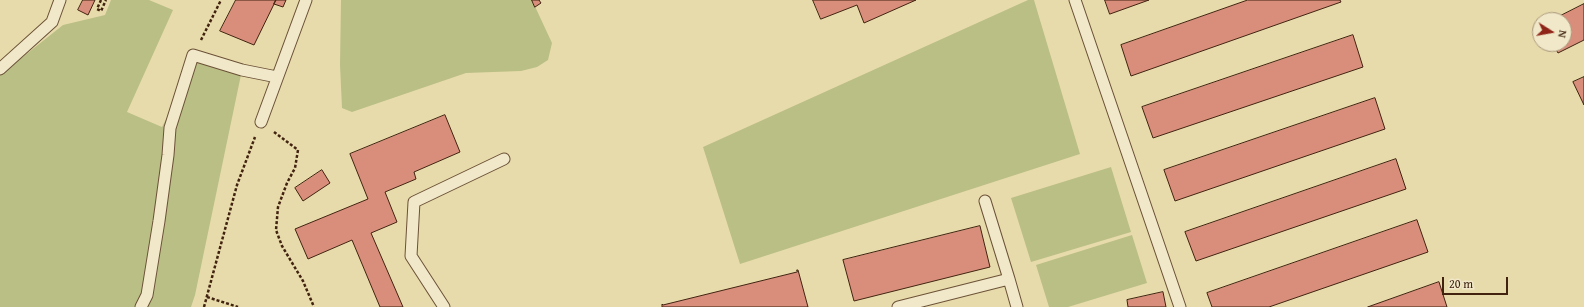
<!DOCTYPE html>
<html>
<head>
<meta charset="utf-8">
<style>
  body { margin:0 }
  #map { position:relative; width:1584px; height:307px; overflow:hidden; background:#e8dbab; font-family:"Gentium Book Plus",serif }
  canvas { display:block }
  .north { position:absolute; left:1532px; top:12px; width:40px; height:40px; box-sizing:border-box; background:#f0e8c8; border:1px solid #aa997e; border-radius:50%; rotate:101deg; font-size:11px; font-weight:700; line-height:16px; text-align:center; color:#412310 }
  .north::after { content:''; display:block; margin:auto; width:14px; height:18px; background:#8f2418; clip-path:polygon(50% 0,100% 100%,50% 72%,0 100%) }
  .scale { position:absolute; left:1442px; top:277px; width:66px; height:18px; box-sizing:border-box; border:2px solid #412310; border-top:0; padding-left:5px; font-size:12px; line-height:14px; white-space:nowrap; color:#412310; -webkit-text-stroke:3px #f0e8c8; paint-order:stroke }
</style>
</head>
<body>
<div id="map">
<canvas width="1584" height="307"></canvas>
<div class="north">N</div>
<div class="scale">20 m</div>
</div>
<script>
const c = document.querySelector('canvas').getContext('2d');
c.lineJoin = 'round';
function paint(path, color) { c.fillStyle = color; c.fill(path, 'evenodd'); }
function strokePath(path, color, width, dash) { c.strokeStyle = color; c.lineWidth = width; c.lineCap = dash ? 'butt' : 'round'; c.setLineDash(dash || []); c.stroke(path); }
const green = new Path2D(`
  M111,0h38l24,10 -46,102 35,15 34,-66 46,9 -47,225 -4,12h-191v-232l63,-50 42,-10z
  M341,0h191l20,43 -4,17 -11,7 -16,4 -55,2 -114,39 -10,-4 -2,-43z
  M1028,0h6l46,154 -340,110 -37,-117z
  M1111,167l20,65 -100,30 -20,-64z
  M1132,235l15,48 -79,24h-19l-13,-42z`);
const building = new Path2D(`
  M83,0h12l-7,15 -10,-5z
  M236,0h40l-22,45 -34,-14z
  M276,0h10l-3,7 -9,-3z
  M532,0h7l2,3 -6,4z
  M813,0h103l-52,23 -7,-18 -36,14z
  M1105,0h44l-39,14z
  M1248,0h92l1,2 -210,74 -10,-31z
  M1584,4v36l-26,13 -5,-9h11v-24h-12z
  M1353,35l10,32 -210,71 -11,-31z
  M1584,77v28l-11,-23z
  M1375,98l10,31 -210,72 -11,-31z
  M445,115l15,37 -46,20 2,7 -31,13 12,30 -26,11 32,74h-23l-28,-67 -44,19 -13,-30 73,-30 -18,-45z
  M1396,159l10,30 -210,72 -11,-29z
  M322,170l8,13 -27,18 -8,-13z
  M1417,220l11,32 -159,55h-57l-5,-14z
  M980,226l10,41 -136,34 -11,-41z
  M797,270h1l10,37h-146v-3l1,1 134,-33z
  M1439,282l8,25h-79z
  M1163,292l3,15h-38l-1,-7z`);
const path = new Path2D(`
  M101,0l-4,9 4,2 5,-11
  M201,40l20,-40
  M274,132l24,18 -3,18 -8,15 -9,24 -2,23 6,16 21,35 11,26
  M207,297l31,10
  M204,307l33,-122 18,-48`);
const service = new Path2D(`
  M1075,0l105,307
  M0,69l52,-47 8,-22
  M261,122l45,-122
  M985,201l24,78
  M141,307l6,-12 12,-74 9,-66 2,-27 23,-73 49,15 35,7
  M444,307l-33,-51 3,-54 90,-43
  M898,307l111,-28 8,28`);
paint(green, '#babf86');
paint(building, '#d98e7b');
strokePath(building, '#412310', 1);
strokePath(service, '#6b5137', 13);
strokePath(path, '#412310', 2.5, [3, 2]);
strokePath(service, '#f0e8c8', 11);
</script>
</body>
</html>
